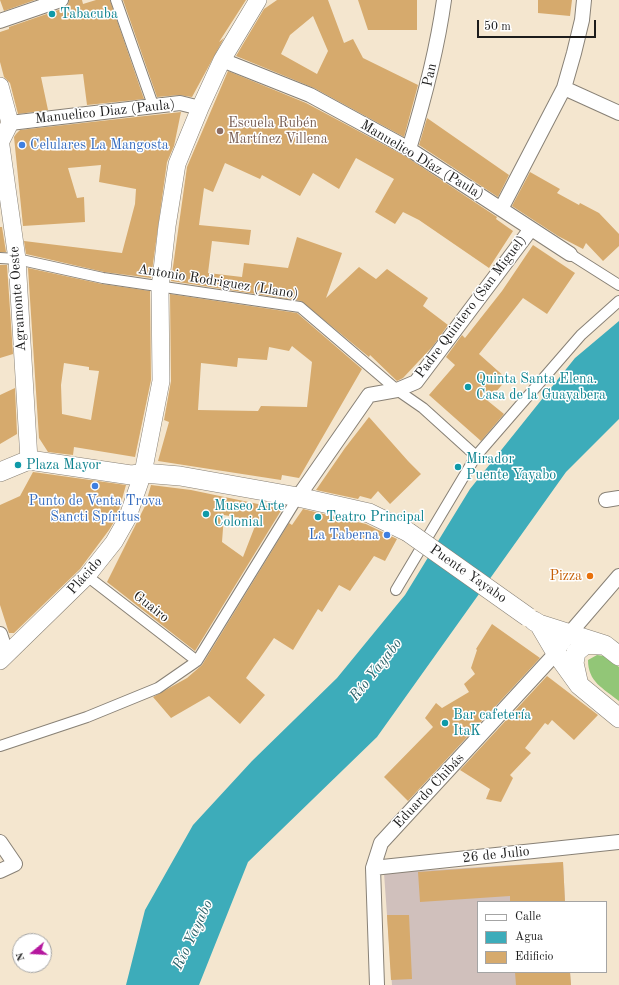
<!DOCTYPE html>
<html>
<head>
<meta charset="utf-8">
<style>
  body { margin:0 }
  #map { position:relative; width:619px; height:985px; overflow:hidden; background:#f4e6cf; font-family:"Old Standard TT",serif }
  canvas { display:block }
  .legend { position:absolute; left:477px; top:901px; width:130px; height:72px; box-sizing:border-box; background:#fff; border:1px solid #a4a4a4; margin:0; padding:5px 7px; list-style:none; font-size:12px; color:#1c1c1c }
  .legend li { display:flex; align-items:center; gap:8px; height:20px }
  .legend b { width:20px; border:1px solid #a4a4a4 }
  .north { position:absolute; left:12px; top:933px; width:40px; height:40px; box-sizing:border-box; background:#fff; border:1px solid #a4a4a4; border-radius:50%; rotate:252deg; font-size:11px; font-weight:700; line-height:16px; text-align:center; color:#1c1c1c }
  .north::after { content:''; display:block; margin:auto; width:14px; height:18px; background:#b5179e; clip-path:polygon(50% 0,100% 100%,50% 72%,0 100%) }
  .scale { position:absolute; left:477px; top:20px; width:119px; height:18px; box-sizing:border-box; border:2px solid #1c1c1c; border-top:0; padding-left:5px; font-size:12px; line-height:14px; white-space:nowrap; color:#1c1c1c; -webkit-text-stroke:3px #fff; paint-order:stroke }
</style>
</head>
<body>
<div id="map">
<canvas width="619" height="985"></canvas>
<ul class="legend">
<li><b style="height:5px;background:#fff"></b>Calle</li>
<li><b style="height:11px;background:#3dacba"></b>Agua</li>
<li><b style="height:11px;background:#d6aa6d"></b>Edificio</li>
</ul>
<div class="north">N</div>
<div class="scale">50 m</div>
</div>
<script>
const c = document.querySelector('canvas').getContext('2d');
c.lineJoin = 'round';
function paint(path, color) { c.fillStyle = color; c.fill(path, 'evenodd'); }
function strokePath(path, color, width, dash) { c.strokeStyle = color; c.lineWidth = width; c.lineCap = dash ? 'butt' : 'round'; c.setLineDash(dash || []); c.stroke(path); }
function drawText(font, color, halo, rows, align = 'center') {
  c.font = font + ' "Old Standard TT",serif'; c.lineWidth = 3; c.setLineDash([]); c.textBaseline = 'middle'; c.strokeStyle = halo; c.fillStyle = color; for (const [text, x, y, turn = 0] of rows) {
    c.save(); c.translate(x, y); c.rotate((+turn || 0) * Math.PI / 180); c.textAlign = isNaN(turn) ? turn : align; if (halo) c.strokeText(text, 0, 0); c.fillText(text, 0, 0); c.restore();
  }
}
const industrial = new Path2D(`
  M563,862l2,40h-87v70h92l1,13h-179l-8,-112z`);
const green = new Path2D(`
  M597,655l8,1 14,11v34c-16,-13 -31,-19 -31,-41z`);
const water = new Path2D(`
  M619,321v98l-53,53 -189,265 -129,125 -49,123h-73l19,-75 48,-85 59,-64 85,-83 68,-83 65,-106 105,-131z`);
const building = new Path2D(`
  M0,0h35l-31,11z
  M69,0h13l1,4 13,-4h14l34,99 -57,6 -4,-31 -42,3 7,33 -30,4 -8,-31 -6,-6 -4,-15v-30l9,-3v-2l55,-19 4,-3z
  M123,0h123l-27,42 5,-4 -32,59 -13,-2 -22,2z
  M277,0h51l16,43 9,-4 10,19 55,27 -14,52 -90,-49 -78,-32 28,-47zM313,16l15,35 -11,23 -36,-20 9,-19z
  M358,0h59v30h-49z
  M538,0h34l-2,16 -32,-3z
  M228,71l78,32 99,53 92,61 -1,2 17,12 -24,37 -70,-48 -16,-8 -8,12 -20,-12 19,-33 -38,-21 -17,31 -26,-16 -13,23 -38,-21 -2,4 -35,-16 -12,29 -9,-4 -5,37 52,5 -2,15 -37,-4 -4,32 34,4 2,-14 44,5 9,-31 45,16 -16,45 33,-31 17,12 11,-10 41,29 -5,8 25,19 -15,21 -30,32 -6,3 -27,-26 -1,2 -68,-56 -130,-20 16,-114z
  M181,112l-7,34 -7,16 -16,116 -47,-6 -78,-18 -2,-13 98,12 13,-49 1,-15 -37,-7 2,-17 -33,3 9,30 7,-1 1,25 -62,4 -9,-89 2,-3 4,-4z
  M427,118l82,57 -11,22 -79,-52z
  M530,172l30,17 -3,4 22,12 1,-2 19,10 20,21v12l-16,15 -17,-18 -3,6 -25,-13 -46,-30z
  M0,227h2l4,25h-6z
  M533,245l42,28 -28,41 -24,-16 -44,56 28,25 -19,22 16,13 -23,27 -52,-46 26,-30 -9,-8 16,-22 3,3 37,-47z
  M0,265h7l6,89 -13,4z
  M28,268l74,16 48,7 1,89 -16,77 -61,-10 -1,8 -25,-3 -9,-14zM64,363l25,4v3l10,1 -8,49 -29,-6 -1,-29z
  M170,294l127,19 65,56 -63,109 -17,-3 -1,5 -123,-19 11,-39 -5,-2 7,-39zM292,346l20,16 -5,45 -46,-1 -3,5 -60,-1 3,-47 36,4 1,-9 29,2 2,-13 20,4z
  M15,388l2,46 -17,10v-49z
  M369,417l39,44 13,13 -31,30 -12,-13 -7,8 -11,-3 -2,3 -42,-9 29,-42z
  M33,472l93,13 -9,32 -8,13 -29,39 -66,64h-5l-9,-28v-100l20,-9z
  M151,485l40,5 91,19 -87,142 -88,-69 38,-76zM224,515l33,6 -14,36 -21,-15z
  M303,509l63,15 31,15 -12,22 -11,-5 -24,35 -11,-6 -17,27 -4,-3 -25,41 -19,-12 -28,40 19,17 -25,29 -31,-28 -38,22 -18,-21 34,-19 15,-13 87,-142 3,2z
  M492,624l48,34 -132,143 -24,-24 49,-50 -8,-9 11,-15 6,5 27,-16 -5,-8 11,-10 -4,-6 6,-18 -1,-1z
  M547,676l51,39 -24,25 -22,-20 -4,5 -3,-2 -20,25 6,5 -21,22 3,3 -12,24 -15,-3 4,-10 -30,-19z
  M563,862l2,40h-55v-6l-90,6 -2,-30z
  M387,915h22l3,64 -21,1z
  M515,972h55l1,13h-55z`);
const pedestrian = new Path2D(`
  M116,0l37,105
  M570,254l49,31
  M0,258l17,1 86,19 197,29 97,83 26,18 53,48
  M87,576l110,85
  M396,590l80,-134 105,-121 38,-34
  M0,746l87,-29 71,-29 39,-27 101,-164`);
const minor = new Path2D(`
  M0,21l61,-21
  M222,60l88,35 99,54 161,105
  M564,88l55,25
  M10,123l170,-20 20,5
  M409,149c15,-49 28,-98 35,-149
  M501,209l63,-121 10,-35 8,-33 2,-20
  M298,497l71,-102 28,-5 19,-8 115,-153
  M606,500l13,-2
  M0,634l7,21
  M0,842l15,22 -15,7
  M373,868l246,-26
  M377,985l-4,-117 8,-25 175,-190 14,-20 49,-57`);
const tertiary = new Path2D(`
  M0,86l10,37 -9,18
  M0,139l17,120 12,201
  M0,661l87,-85 27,-34 13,-23 16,-46 18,-92 -1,-93 7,-62 10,-62 23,-56 22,-48 36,-60`);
const secondary = new Path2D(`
  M0,472l29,-12 102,15 12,-2 37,3 118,21 71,16 39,19
  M534,621l5,3 66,21 14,11
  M539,624l17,29 23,32 40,33
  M578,681l-4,-18 2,-11 10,-8 15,1`);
const secondaryBridge = new Path2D(`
  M408,532l120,85`);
const markers = [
  [52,14,4,"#0f9aa8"],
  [220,131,4,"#8d6e63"],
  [22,145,4,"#3f7fe0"],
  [468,387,4,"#0f9aa8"],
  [18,465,4,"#0f9aa8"],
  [458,467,4,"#0f9aa8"],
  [95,486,4,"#3f7fe0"],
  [206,514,4,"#0f9aa8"],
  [318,517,4,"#0f9aa8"],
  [387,535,4,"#3f7fe0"],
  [590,576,4,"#e8710a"],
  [445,723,4,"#0f9aa8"]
];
const cultureNames = [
  ["Tabacuba",60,14],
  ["Quinta Santa Elena.",476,379],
  ["Casa de la Guayabera",476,395],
  ["Mirador",466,459],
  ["Puente Yayabo",466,475],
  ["Plaza Mayor",26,465],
  ["Museo Arte",214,506],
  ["Colonial",214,522],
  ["Teatro Principal",326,517],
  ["Bar cafetería",453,715],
  ["ItaK",453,731]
];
const streetNames = [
  ["Pan",430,75,-77],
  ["Manuelico Diaz (Paula)",105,112,-6],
  ["Manuelico Díaz (Paula)",422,160,31],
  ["Antonio Rodriguez (Llano)",218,282,9],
  ["Agramonte Oeste",18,299,-94],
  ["Padre Quintero (San Miguel)",471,307,-53],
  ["Puente Yayabo",468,574,35],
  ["Plácido",85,576,-48],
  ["Guairo",151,607,38],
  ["Eduardo Chibás",429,791,-47],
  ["26 de Julio",496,855,-6]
];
const educationNames = [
  ["Escuela Rubén",228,123],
  ["Martínez Villena",228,139]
];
const shopNames = [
  ["Celulares La Mangosta",30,145],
  ["Punto de Venta Trova",95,501,"center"],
  ["Sancti Spíritus",95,517,"center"],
  ["La Taberna",379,535,"right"]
];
const foodNames = [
  ["Pizza",582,576]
];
const waterNames = [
  ["Río Yayabo",376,670,-52],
  ["Río Yayabo",193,935,-65]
];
paint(industrial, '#d0c0bc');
paint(green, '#92c677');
paint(water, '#3dacba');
paint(building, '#d6aa6d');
strokePath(pedestrian, '#888176', 12);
strokePath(minor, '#888176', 16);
strokePath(tertiary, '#888176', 18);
strokePath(secondary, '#888176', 20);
strokePath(pedestrian, '#fff', 10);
strokePath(minor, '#fff', 14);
strokePath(tertiary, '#fff', 17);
strokePath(secondary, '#fff', 19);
strokePath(secondaryBridge, '#888176', 20, []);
strokePath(secondaryBridge, '#fff', 19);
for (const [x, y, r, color] of markers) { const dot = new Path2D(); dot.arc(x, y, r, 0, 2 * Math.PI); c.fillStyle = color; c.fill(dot); strokePath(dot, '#fff', 1.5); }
drawText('14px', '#0d838f', '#fff', cultureNames, 'left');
drawText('14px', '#1c1c1c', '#fff', streetNames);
drawText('14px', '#785e54', '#fff', educationNames, 'left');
drawText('14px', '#366cbe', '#fff', shopNames, 'left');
drawText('14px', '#c56008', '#fff', foodNames, 'right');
drawText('italic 15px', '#2c646b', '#fff', waterNames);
</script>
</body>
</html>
